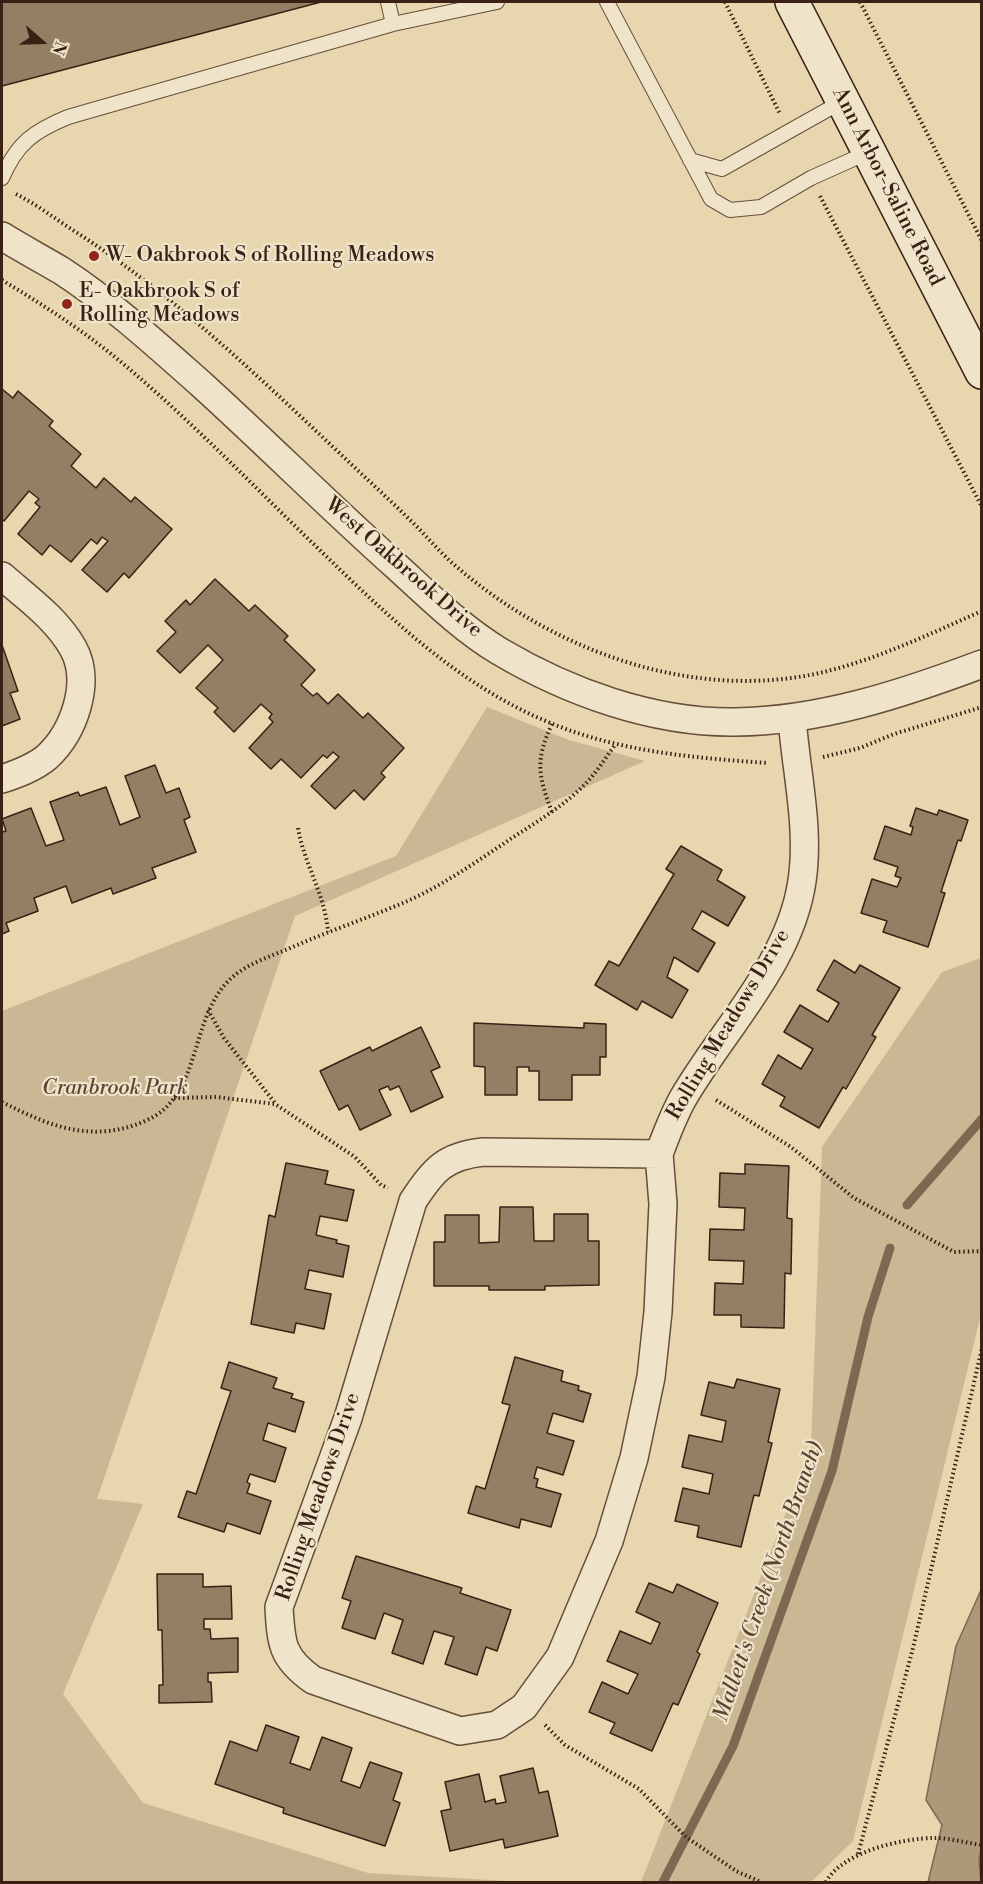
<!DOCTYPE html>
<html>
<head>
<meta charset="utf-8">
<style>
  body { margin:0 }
  #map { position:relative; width:983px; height:1884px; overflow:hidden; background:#e7d6ae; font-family:"Libre Bodoni",serif }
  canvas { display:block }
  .frame { position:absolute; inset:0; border:3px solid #3b2115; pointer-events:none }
  .north { position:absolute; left:12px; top:12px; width:60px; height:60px; -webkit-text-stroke:4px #efe4ca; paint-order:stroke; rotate:110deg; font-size:16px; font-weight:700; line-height:24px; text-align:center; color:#3b2115 }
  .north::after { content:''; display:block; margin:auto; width:21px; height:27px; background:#3b2115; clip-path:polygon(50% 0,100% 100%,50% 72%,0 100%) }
</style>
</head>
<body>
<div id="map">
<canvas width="983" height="1884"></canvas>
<div class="frame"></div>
<div class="north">N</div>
</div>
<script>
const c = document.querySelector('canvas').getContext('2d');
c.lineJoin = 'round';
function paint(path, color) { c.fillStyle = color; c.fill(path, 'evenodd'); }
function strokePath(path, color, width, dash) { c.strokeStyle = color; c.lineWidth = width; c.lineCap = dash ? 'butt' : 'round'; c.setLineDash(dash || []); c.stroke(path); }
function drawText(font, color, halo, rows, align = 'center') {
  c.font = font + ' "Libre Bodoni",serif'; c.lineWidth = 4.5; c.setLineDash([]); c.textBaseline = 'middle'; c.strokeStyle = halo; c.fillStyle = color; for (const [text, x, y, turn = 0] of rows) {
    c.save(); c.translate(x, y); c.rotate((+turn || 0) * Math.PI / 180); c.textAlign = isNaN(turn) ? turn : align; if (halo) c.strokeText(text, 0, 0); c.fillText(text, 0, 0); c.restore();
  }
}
const green = new Path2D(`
  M487,707l82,33 76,21 -350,155 -198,583 46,5 -80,190 80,109 225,70 156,9h-522v-871l394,-155z
  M981,958v356l-128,527 -42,41h-170l170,-433 11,-302 120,-175z`);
const water = new Path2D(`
  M981,1590l1,255 -3,15 2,22h-53l14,-57 -16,-25 30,-154z`);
const stream = new Path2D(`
  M907,1205l75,-86
  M663,1882l70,-136 99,-275 36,-154 22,-69`);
const building = new Path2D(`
  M2,2h319l-319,84z
  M2,389l11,9 5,-7 35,30 -4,5 32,28 -10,12 25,22 8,-10 27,24 4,-5 37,32 -43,49 -5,-5 -17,19 -25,-22 26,-29 -6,-4 -5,7 -6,-5 -20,23 -21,-17 -8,10 -24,-21 22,-27 -5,-4 4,-4 -10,-8 -25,30 -2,-2z
  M215,579l34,32 6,-6 33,31 -4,4 31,30 -14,15 12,11 4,-3 11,11 10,-10 25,24 5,-5 36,35 -23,25 4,4 -21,23 -10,-10 -19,19 -24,-23 28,-29 -6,-5 -6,6 -4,-3 -22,23 -20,-19 -10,10 -22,-21 24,-26 -4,-4 3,-4 -11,-10 -27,28 -20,-20 4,-4 -22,-20 27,-28 -15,-15 -28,28 -23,-22 19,-19 -11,-11 21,-21 4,5z
  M2,645l16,46 -8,2 10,26 -18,7z
  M155,765l11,28 13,-5 11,29 -6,3 12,32 -44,16 4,10 -43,16 -2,-6 -39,15 -6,-17 -32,12 4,13 -32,12 3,8 -7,3v-102l4,-1 -4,-12 29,-11 15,38 18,-6 -14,-38 28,-10 2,4 26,-9 14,38 20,-8 -15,-41z
  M916,808l21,7 2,-5 29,10 -7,21 -3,-1 -17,52 4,1 -17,54 -45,-15 4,-11 -26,-8 11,-34 25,8 4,-9 -6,-2 3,-9 -24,-8 11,-33 26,9 2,-8 -3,-1z
  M681,846l41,24 -5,10 28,17 -17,29 -26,-15 -10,18 23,14 -17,29 -24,-15 -7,20 21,13 -16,28 -30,-17 -5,9 -42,-25 14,-24 10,5 55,-92 -8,-5z
  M834,960l21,13 5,-8 40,23 -28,47 4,2 -30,52 -3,-2 -24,41 -39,-22 5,-9 -23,-13 16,-29 23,14 12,-20 -29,-17 16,-27 28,17 11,-19 -22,-13z
  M474,1023l110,5v-5l22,1v33h-6v18h-28v25h-33v-29h-10v-4h-12v28h-32v-28l-11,-1z
  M421,1027l19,40 -9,4 12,26 -32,15 -12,-26 -9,4 -2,-4 -9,4 12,25 -31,15 -12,-25 -9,5 -19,-39 50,-24 2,4z
  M286,1163l42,8 -3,13 29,6 -7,31 -27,-5 -4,19 21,5 -1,3 13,3 -6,31 -34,-7 -4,19 26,5 -7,35 -28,-6 -2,10 -43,-9 18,-109 6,2z
  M745,1164l44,2 -2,52 5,1 -1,55 -6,-1 -1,55 -43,-1v-12h-27l1,-32 28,1 1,-23 -35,-1 1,-31 34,1 1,-22 -26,-1 1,-34 25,1z
  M500,1207h33l1,34h20v-27h34v27h11v44l-54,1v4h-56v-4h-55v-44h11v-27h34v28l20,-1z
  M515,1357l48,14 -2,10 18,5 -1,4 13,4 -8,28 -30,-9 -6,20 27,8 -11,34 -26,-8 -3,11 4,1 -2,8 25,7 -10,33 -30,-8 -2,9 -51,-15 8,-27 9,3 25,-84 -8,-2z
  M229,1362l48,16 -4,10 20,6 -2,4 13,4 -9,30 -27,-9 -5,17 23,8 -11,34 -25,-8 -3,8 3,2 -3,9 24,8 -11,33 -33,-11 -3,9 -46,-15 9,-26 9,3 35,-103 -10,-3z
  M737,1379l43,10 -12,53 4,1 -13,53 -5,-1 -13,52 -44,-10 2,-11 -24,-5 8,-33 26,6 4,-20 -31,-7 7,-32 33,7 4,-21 -25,-6 8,-33 25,6z
  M356,1556l106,32 -2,5 51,17 -14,41 -11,-4 -9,28 -32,-11 9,-27 -20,-6 -11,33 -31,-11 11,-33 -19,-7 -9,26 -33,-11 9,-27 -9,-3z
  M157,1574h46v13l28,-1 1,33h-28v10h6l1,10 27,-1v34l-30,1v9h3l1,20 -53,1v-18h4l-1,-55h-4z
  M649,1583l24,10 4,-9 41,19 -21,49 3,2 -22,51 -5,-2 -21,48 -42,-18 5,-10 -26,-11 13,-30 26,12 10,-20 -31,-13 13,-30 31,13 9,-21 -24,-11z
  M266,1725l33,12 -9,26 20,7 12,-33 30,11 -11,33 19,7 10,-26 32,11 -9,27 7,3 -15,43 -102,-33 1,-5 -69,-24 15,-43 27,10z
  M533,1768l6,25 9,-2 10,45 -53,12 -2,-9 -53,12 -9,-40 10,-2 -6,-27 34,-8 6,28 10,-3 1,5 10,-2 -6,-26z`);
const path = new Path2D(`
  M725,2l55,112
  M860,2l122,239
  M16,194c22,11 42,27 63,40 100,65 185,148 272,230 19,18 39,36 58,55 17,16 31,34 49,49 96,82 230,132 357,106 59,-13 112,-39 167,-63
  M820,196l162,311
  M2,280c41,25 82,51 119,82 61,51 117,108 174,164 78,75 155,157 258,198 69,28 142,34 215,39
  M552,724c-17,36 -14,52 0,88
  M823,757l37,-9 34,-14 88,-27
  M298,828c6,36 27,66 30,104
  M208,1010l16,28 51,65
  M174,1098l42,-1 59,7 80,53 26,28 7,3
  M716,1100l75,47 63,51 100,54 28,-1
  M2,1102c47,24 90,42 143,19 60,-25 42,-108 90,-146 15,-12 36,-19 53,-26 36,-16 74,-29 110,-44 40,-16 78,-43 114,-67 26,-17 55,-34 76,-57 10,-11 18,-24 27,-36
  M545,1725l20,20 74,44 47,48 50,34 25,11
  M858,1854l55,-206 69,-300
  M826,1882c16,-30 76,-44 109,-44 15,0 31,5 47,7`);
const service = new Path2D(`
  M388,2l5,22 104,-22
  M607,2l104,197 19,11 31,-3 50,-29 58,-26
  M690,160l32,9 121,-68
  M2,178c15,-35 32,-47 66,-61l325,-93`);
const minor = new Path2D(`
  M2,236c19,12 40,23 60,35 49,32 95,74 139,113 66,60 129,123 195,182 32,29 65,62 103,85 69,41 154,72 236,71 85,-1 167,-28 247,-58
  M2,576c25,22 54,42 71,72 19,34 1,84 -26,109 -13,11 -30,17 -45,22
  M483,1152l176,2 4,50 -5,108 -7,65 -17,81 -25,83 -49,116 -36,50 -27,18 -37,6 -147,-51c-31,-22 -32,-36 -34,-73l69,-189 65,-217c20,-31 32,-45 70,-49z
  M659,1154c7,-19 14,-37 23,-54 40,-70 108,-136 120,-219 8,-54 -6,-109 -10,-163`);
const secondary = new Path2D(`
  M792,2l190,370`);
const markers = [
  [94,256,6,"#8f2418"],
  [67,304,6,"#8f2418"]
];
const streetNames = [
  ["Ann Arbor-Saline Road",887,187,63],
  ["West Oakbrook Drive",403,568,41],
  ["Rolling Meadows Drive",729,1025,-59],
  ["Rolling Meadows Drive",319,1497,-71]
];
const poiNames = [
  ["W- Oakbrook S of Rolling Meadows",106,256],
  ["E- Oakbrook S of",79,292],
  ["Rolling Meadows",79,316]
];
const parkNames = [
  ["Cranbrook Park",115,1089]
];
const waterNames = [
  ["Mallett's Creek (North Branch)",769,1582,-71]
];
paint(green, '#cab794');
paint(water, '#ad987a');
strokePath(water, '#7f6852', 1.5);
strokePath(stream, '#7f6852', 9);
paint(building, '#947f65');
strokePath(building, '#3b2115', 1.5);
strokePath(service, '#664e3b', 16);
strokePath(minor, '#664e3b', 30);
strokePath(secondary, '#3b2115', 36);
strokePath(path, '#3b2115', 4, [1.5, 3]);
strokePath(service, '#efe4ca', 14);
strokePath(minor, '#efe4ca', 27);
strokePath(secondary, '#efe4ca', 33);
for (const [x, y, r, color] of markers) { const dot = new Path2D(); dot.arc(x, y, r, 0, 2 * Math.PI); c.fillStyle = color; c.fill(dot); strokePath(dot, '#efe4ca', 2); }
drawText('21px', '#3b2115', '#efe4ca', streetNames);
drawText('21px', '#3b2115', '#efe4ca', poiNames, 'left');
drawText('italic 21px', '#5f4635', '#efe4ca', parkNames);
drawText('italic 22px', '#5d4533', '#efe4ca', waterNames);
</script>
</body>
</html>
